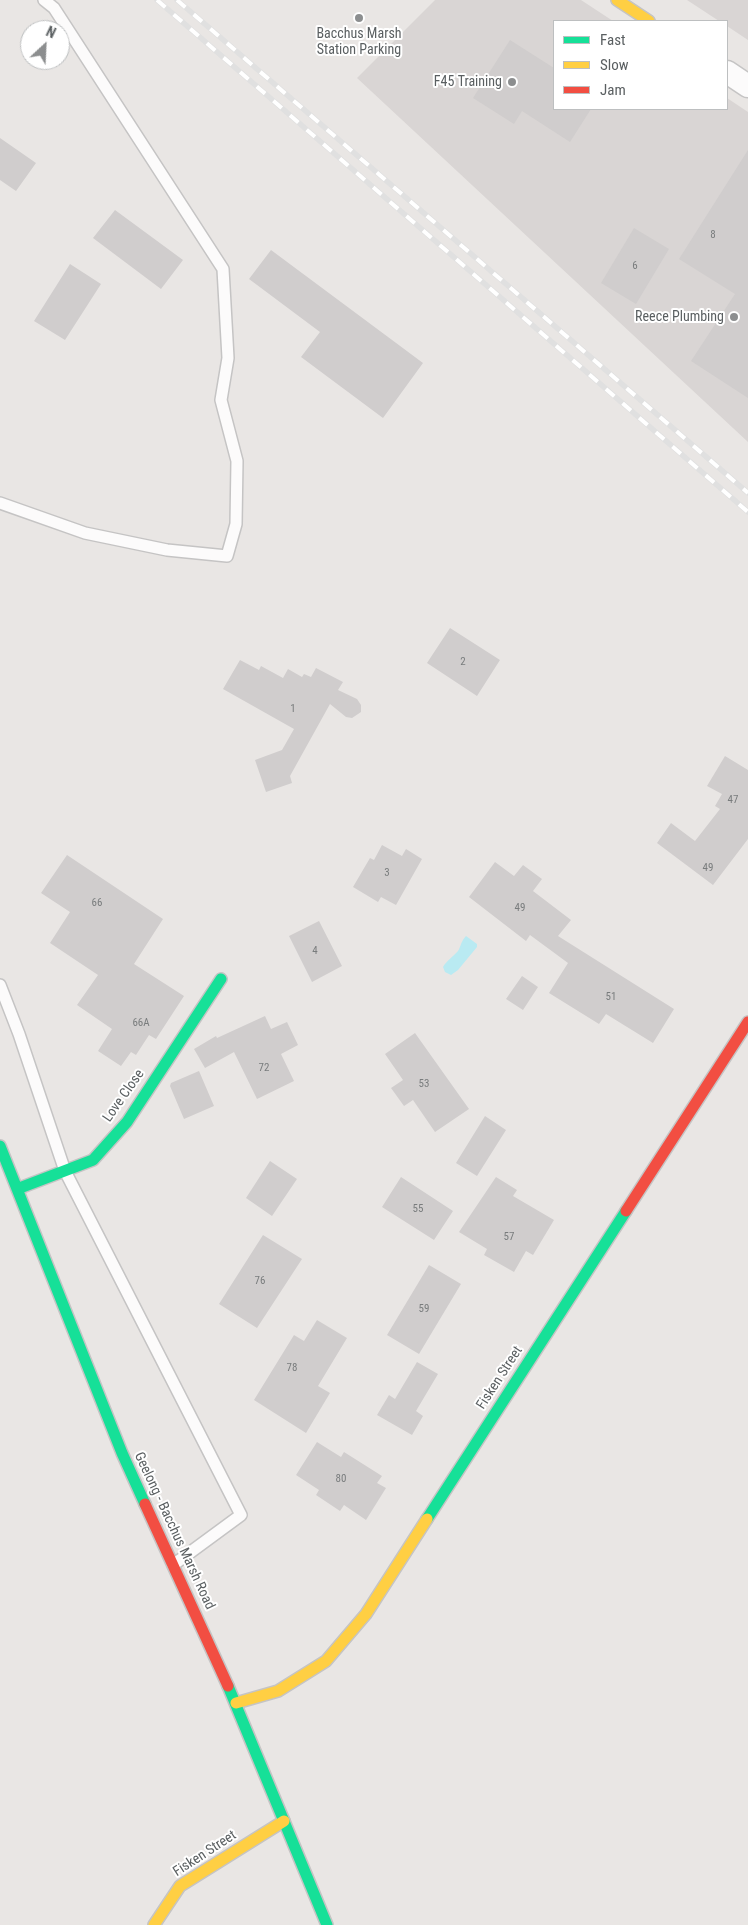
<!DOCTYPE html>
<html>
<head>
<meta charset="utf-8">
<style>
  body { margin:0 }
  #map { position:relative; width:748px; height:1925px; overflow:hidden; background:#e9e6e4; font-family:"Roboto Condensed",sans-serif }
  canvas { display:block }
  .legend { position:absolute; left:553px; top:20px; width:175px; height:90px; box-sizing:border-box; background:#fff; border:1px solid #bdbfc0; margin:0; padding:6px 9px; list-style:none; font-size:15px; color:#5a5f61 }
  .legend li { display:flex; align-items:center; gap:10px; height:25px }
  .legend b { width:25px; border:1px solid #bdbfc0 }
  .north { position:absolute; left:20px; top:20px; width:50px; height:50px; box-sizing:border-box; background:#fff; border:1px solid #bdbfc0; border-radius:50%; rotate:25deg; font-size:14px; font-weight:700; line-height:20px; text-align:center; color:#5a5f61 }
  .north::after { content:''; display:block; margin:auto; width:18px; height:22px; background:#8c8e8f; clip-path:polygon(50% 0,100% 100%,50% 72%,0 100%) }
</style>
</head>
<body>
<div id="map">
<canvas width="748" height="1925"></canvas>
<ul class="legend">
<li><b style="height:6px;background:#16e098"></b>Fast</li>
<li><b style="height:6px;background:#ffcf43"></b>Slow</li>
<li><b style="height:6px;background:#f24e42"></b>Jam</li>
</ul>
<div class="north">N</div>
</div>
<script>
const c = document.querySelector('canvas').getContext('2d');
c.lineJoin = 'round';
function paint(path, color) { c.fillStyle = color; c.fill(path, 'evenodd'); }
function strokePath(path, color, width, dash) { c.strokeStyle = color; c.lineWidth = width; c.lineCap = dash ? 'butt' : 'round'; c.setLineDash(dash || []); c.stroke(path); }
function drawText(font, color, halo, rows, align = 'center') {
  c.font = font + ' "Roboto Condensed",sans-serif'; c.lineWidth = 4; c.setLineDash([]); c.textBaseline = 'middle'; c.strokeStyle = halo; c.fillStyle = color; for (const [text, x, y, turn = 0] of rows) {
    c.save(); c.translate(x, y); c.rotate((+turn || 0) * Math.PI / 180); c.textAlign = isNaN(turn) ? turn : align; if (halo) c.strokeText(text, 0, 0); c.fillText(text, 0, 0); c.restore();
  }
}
const industrial = new Path2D(`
  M435,0h146l32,21h-59v88h173v-11l21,14v330l-391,-364z
  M687,0h61v40l-21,-14v-5h-8z`);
const water = new Path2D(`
  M466,936l11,8v3l-19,23 -7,5 -6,-3 -2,-5c4,-7 10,-10 15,-16 3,-5 3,-10 8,-15z`);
const building = new Path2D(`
  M510,40l44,28v41h37l-21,33 -48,-31 -8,13 -41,-26z
  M0,138l36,25 -20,28 -16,-11z
  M748,150v248l-57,-37 44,-67 -56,-35z
  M115,210l68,50 -22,29 -68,-51z
  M634,228l35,21 -33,55 -35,-21z
  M271,250l152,113 -40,55 -82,-61 19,-25 -71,-53z
  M70,264l31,20 -36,56 -31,-19z
  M450,628l50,32 -23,36 -50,-33z
  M240,660l19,10 2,-4 22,12 5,-9 14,8 2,-3 7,3 5,-9 27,14 -5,8 19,9 4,6v7l-9,6 -6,-1 -16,-13 -40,72 2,7 -26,9 -11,-32 27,-10 12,-21 -71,-40z
  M725,756l23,14v69l-35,46 -56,-42 14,-20 24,18 25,-32 -5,-3 7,-12 -15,-8z
  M382,845l20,11 4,-7 16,10 -26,46 -15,-8 -3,5 -25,-15 17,-29 4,2z
  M67,855l96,64 -29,45 50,32 -28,43 -7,-4 -13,20 -5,-3 -10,14 -23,-15 14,-22 -35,-24 21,-30 -48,-32 20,-31 -29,-19z
  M495,862l19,14 9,-11 19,14 -9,12 38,29 -13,16 116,73 -21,34 -47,-29 -7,10 -50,-31 19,-30 -38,-28 -4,6 -57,-44z
  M319,921l23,45 -30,16 -23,-46z
  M522,976l16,11 -15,23 -17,-11z
  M265,1016l6,13 16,-7 11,23 -17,9 13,27 -37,18 -23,-47 -29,16 -11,-19 22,-13 1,2z
  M415,1033l54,76 -34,23 -22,-32 -9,6 -13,-18 12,-8 -18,-26z
  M199,1071l15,35 -30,13 -14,-33 1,-3z
  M485,1116l21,14 -29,46 -21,-13z
  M270,1161l27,18 -25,37 -26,-18z
  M401,1177l52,34 -19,29 -52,-33z
  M496,1177l21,13 -4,6 41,24 -21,35 -7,-4 -12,21 -30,-17 3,-6 -28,-17z
  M263,1235l39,24 -45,69 -38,-24z
  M429,1265l32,19 -42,70 -32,-19z
  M317,1320l30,18 -29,48 12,7 -24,40 -52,-33 40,-65 10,6z
  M417,1362l21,12 -22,37 7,5 -11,19 -35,-20 12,-20 6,4z
  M317,1442l24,15 3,-5 38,24 -5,7 9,5 -20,32 -22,-15 -4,6 -24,-16 3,-5 -23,-15z`);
const lane = new Path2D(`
  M0,503l85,30 82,17 60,6 9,-32 1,-63 -16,-61 7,-42 -5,-89 -169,-261 -10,-8
  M0,985l19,49 46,137 176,344 -68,50`);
const street = new Path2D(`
  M727,72l21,14`);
const fast = new Path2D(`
  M0,1146l122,307 23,51
  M17,1189l76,-29 34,-38 94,-143
  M427,1519l199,-308
  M228,1686l99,239`);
const slow = new Path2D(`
  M617,0l32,21
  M236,1703l42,-12 48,-30 40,-47 61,-95
  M154,1925l26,-39 104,-65`);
const jam = new Path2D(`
  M626,1211l122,-189
  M145,1504l83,182`);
const rail = new Path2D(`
  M157,0l591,512
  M177,0l571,493`);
const markers = [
  [359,18,5,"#8c8e8f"],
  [512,82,5,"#8c8e8f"],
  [734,317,5,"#8c8e8f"]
];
const numberNames = [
  ["8",713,235],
  ["6",635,266],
  ["2",463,662],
  ["1",293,709],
  ["47",733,800],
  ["49",708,868],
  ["3",387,873],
  ["66",97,903],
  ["49",520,908],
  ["4",315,951],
  ["51",611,997],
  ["66A",141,1023],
  ["72",264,1068],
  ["53",424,1084],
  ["55",418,1209],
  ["57",509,1237],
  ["76",260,1281],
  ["59",424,1309],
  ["78",292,1368],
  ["80",341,1479]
];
const poiNames = [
  ["Bacchus Marsh",359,34,"center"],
  ["Station Parking",359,50,"center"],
  ["F45 Training",502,82],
  ["Reece Plumbing",724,317]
];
const streetNames = [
  ["Love Close",124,1096,-55],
  ["Fisken Street",500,1378,-57],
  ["Geelong - Bacchus Marsh Road",174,1531,65],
  ["Fisken Street",205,1854,-33]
];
paint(industrial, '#d9d5d4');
paint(water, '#b9eaf2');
paint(building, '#d0cdcd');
strokePath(lane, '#c5c4c4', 14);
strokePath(street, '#c5c4c4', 25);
strokePath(fast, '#c5c4c4', 14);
strokePath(slow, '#c5c4c4', 14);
strokePath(jam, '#c5c4c4', 14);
strokePath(lane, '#fcfbfb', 11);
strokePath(street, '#fcfbfb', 22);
strokePath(fast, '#16e098', 11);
strokePath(slow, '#ffcf43', 11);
strokePath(jam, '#f24e42', 11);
strokePath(rail, '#e0e0e0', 5.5);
strokePath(rail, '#fff', 4, [11]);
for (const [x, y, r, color] of markers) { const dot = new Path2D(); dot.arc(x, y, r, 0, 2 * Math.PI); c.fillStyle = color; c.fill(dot); strokePath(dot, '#fff', 2); }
drawText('11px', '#797c7d', null, numberNames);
drawText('14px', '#5a5f61', '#fff', poiNames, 'right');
drawText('14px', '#5a5f61', '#fff', streetNames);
</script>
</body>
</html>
